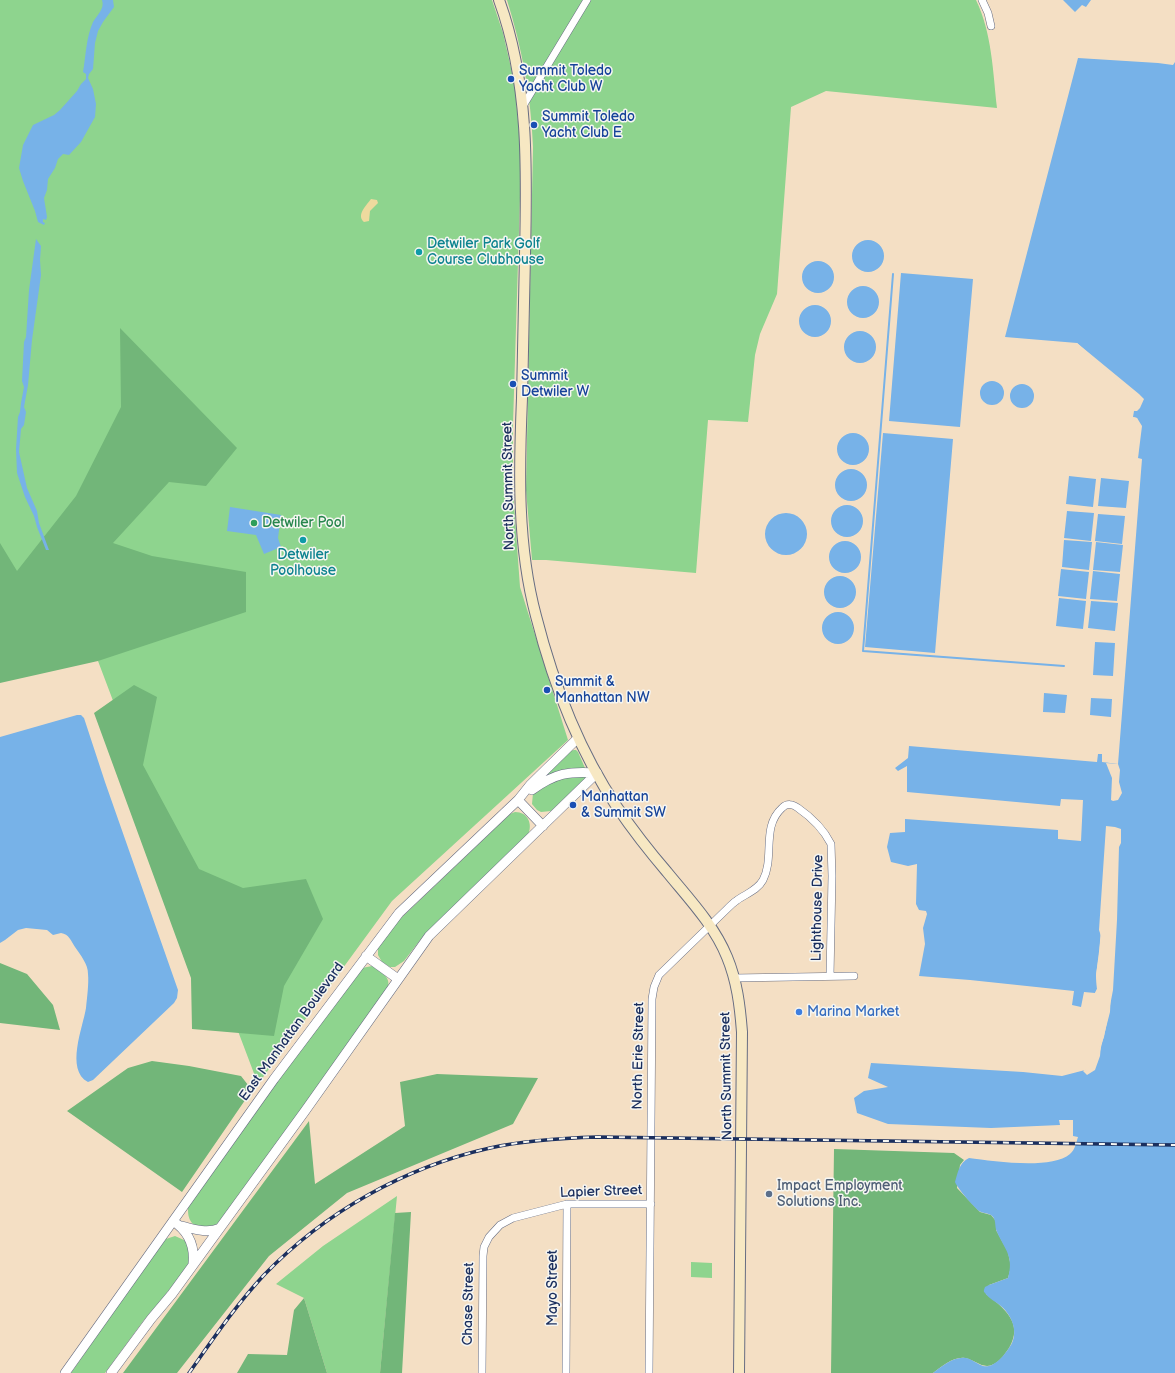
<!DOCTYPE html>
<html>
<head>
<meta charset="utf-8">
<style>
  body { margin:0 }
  canvas { display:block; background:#f4dfc4 }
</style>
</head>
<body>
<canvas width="1175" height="1373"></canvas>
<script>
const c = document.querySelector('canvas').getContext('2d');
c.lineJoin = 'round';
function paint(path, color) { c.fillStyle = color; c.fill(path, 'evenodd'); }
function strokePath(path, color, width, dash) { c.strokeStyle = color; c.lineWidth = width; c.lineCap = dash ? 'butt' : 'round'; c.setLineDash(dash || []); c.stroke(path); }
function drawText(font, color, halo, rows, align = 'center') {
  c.font = font + ' "Balsamiq Sans",sans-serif'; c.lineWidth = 3; c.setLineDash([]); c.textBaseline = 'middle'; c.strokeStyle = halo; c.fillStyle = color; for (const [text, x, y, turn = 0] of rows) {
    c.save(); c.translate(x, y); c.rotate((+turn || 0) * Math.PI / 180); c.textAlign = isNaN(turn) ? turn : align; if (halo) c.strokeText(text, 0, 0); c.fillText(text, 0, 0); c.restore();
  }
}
const green = new Path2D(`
  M0,0h492l11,33 8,35 4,21 5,55v54l-7,226v67l7,96 48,153 -176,161 -134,183 -160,-423 54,-105 -135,34 -17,-28z
  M507,0h469c16,33 17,72 21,108l-171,-17 -35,16 -14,187 -17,40 -5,21 -7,67 -40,-2 -12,153 -150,-13h-14l-6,-70 7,-343c-2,-51 -11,-99 -26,-147z
  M574,750h2l2,2 7,16 -20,1 -22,8 27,-26z
  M587,775v2l-36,34 -10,1 -4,-2 -5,-6 1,-11 21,-14z
  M515,812c13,0 18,12 13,23l-104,100 -20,26 -9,6h-5l-8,-5 -4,-7v-8l20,-26 112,-107z
  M372,966c8,6 19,10 16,21l-88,124 -79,109c-3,3 -6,6 -11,7 -5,1 -15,0 -18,-4 -4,-5 -4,-10 -4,-16l98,-138 76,-101z
  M397,1196l-17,177h-53l-23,-75 -28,-14 47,-38z
  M175,1236l9,4 5,5v19l-27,35 -18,21 -39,53h-34l90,-130 2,-3z
  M691,1262l21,1v15l-21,-1z`);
const forest = new Path2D(`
  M120,328l117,120 -31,38 -37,-4 -56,61 39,13 94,16v40l-148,49 -98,22v-140l17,28 59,-75 45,-89z
  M134,685l23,12 -14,68 56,104 44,19 63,-9 17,40 -39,67 -10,50 -82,-7 -1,-51 -97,-265z
  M0,963l27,11 26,31 7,25 -60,-7z
  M152,1061l37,5 52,10 11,14 -70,102 -115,-81 61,-43z
  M437,1074l101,4 -25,46 -166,69 -78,63 -92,117h-54l186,-252 6,63 90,-58 -5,-44z
  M834,1149l120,4 10,7 -4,5 -3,23 23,24 11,3 5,6v9l12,22 3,15 -3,11 -19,7 -3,9c18,14 38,29 23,54 -4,6 -9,13 -15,16 -11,6 -18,-4 -29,-6 -11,-2 -24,9 -32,15h-102z
  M411,1212l-9,161h-22l15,-160z
  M304,1298l23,75h-90l11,-19 39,1 7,-45z`);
const sand = new Path2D(`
  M371,199l6,1 1,3 -8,8 -1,10 -5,1c-8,-7 2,-16 7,-23z`);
const water = new Path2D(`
  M102,0h11l1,7 -11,15 -5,9 -3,12 -2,26 -4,5 -1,4 5,11 3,15 -1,13 -14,25 -12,13 -6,-1 -5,5 -3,9 -7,11 -1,11 -3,8 3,19 -1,3 -3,-1v3l2,1 -1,2 -6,-3 -3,-11 -12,-30 -4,-13 4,-23 10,-20 21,-10 6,-5 17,-19 4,-7 5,-5v-5l-3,-2c3,-17 3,-34 10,-50 4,-7 12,-13 9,-22z
  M1063,0h28l-5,7 -4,-2 -7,7z
  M1078,58l80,5 15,2 2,-3v1311h-242c8,-6 21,-17 33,-15 6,1 11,6 17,8 12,3 24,-14 29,-23 6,-13 -1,-28 -10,-36 -5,-5 -13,-8 -17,-14 -2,-2 -1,-3 0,-6l4,-2 19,-7c6,-22 -3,-28 -11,-46 -3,-6 0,-13 -6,-17 -4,-2 -9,-2 -12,-4 -6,-5 -21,-22 -24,-29 3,-10 4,-19 14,-24 24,3 82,12 101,-4 5,-4 6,-11 8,-17l-5,-1v-16h-14l1,5 -69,3 -103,-4 -31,-11 -3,-15 10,-7 24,-4 -20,-9 3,-15 152,9 39,4 27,-7 8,-6 13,-51 9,-182 -11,-2 -9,127 -3,20 1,14 -2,4 -11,-1 -3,15 -9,-2 2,-14 -104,-11 -51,-4 6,-32 -2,-16 4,-14 -1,-3 -7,-1 -3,-6 1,-40 -9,2 -17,-4 -4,-15 3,-14 15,-1v-13l153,11v9l23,2 2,-41 -22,-1 -1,7 -153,-14v-26l-9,5 -3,-3 13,-10 1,-12 188,16 1,-8h4v8l16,2 24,-305 -4,-1 1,-35 -2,-5 -4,-1 1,-6 2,-1 3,-11 -62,-56 -72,-6z
  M36,239l5,7 -1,14 1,15 -9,65 -4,45 -4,22 2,5 -2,13 -3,4 -2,23 8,36 10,23 2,12 10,27h-3l-9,-23 -3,-11 -9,-19 -8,-24 -1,-24 2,-32 2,-5 1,-9 3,-16 -2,-6 2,-39 2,-5 3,-47z
  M852 256a16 16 0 1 1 32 0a16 16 0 1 1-32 0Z
  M802 277a16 16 0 1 1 32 0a16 16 0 1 1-32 0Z
  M901,273l72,6 -13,148 -71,-6z
  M847 302a16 16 0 1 1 32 0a16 16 0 1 1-32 0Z
  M799 321a16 16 0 1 1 32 0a16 16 0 1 1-32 0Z
  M844 347a16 16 0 1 1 32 0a16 16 0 1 1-32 0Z
  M980 393a12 12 0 1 1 24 0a12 12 0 1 1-24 0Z
  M1010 396a12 12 0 1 1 24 0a12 12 0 1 1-24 0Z
  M837 449a16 16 0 1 1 32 0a16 16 0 1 1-32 0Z
  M883,433l70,6 -18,214 -70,-6z
  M835 485a16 16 0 1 1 32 0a16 16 0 1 1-32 0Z
  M1069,476l27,3 -3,28 -27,-3z
  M1101,478l28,3 -3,27 -28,-2z
  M831 521a16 16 0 1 1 32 0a16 16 0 1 1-32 0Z
  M230,507l51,8 -3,23 3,9 -17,7 -8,-19 -29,-4z
  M1067,511l27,2 -3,28 -27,-3z
  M765 534a21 21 0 1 1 42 0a21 21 0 1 1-42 0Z
  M1098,514l27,2 -3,28 -27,-3z
  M1064,540l28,2 -3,28 -27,-3z
  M829 557a16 16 0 1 1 32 0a16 16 0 1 1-32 0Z
  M1096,542l27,3 -3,27 -27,-2z
  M1061,569l28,3 -3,27 -28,-3z
  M1093,571l27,3 -3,27 -27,-2z
  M824 592a16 16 0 1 1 32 0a16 16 0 1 1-32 0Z
  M1059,598l27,3 -3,28 -27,-3z
  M1091,601l27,2 -3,28 -27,-3z
  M822 628a16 16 0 1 1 32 0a16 16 0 1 1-32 0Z
  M1095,642l20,1 -2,33 -20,-1z
  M1044,693l23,2 -2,18 -22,-1z
  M1091,698l21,1 -1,18 -21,-2z
  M77,715h4l3,3 21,64 73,208 -1,8 -3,5 -81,77 -5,2c-23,-12 -5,-55 -2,-74 1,-10 3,-25 2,-34 0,-10 -7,-18 -13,-27 -4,-6 -6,-13 -14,-14l-8,2 -6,-5 -21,-2 -8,2 -13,10 -5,3v-206z`);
const pier = new Path2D(`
  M1077,343l62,51 5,5 -4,9 -3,3h-3l3,-6v-5l-60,-54z
  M1133,417l4,1 5,8 -4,32h-8v-2l6,1 1,-33 -2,-4 -2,-1z
  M1106,763l12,1 2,6 -1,12 3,11 -4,7 -5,1 -2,-1 1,-22z
  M1106,826l9,1 6,2v14l-2,4 -2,73 -4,70 -9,47 -3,8 -1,11 -5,14 -8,5 -4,-4 12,-9 13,-50 9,-180 -7,-2 -2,8 -7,114 -3,23 1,12 -2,7 -2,-1 2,-4 -1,-14 5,-39 -2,-6z`);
const stream = new Path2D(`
  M893,274l-30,377 201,15`);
const minor = new Path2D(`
  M982,0l6,13 3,13
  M523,106l64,-106
  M734,978l120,-2
  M482,1373l1,-117 1,-9 5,-10 11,-12 13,-7 54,-14h84
  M566,1373l1,-169
  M649,1373l3,-374 2,-12 5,-12 68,-66c3,-3 6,-6 9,-8 9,-7 21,-10 27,-21 12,-23 -2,-53 19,-72 5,-5 11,-4 16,0 13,9 26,22 33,36l1,32 -2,100`);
const tertiary = new Path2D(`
  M532,790c23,-17 37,-19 65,-17
  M518,800l25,26
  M366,956l32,23
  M173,1221c15,10 22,25 20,43
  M181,1226c14,3 26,8 39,2
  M65,1373l209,-294 125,-166 119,-113 12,-15 48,-47
  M111,1373l40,-54 21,-25 133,-183 124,-175 168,-163`);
const secondary = new Path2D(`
  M499,0c30,82 28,169 26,255 -1,47 -2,95 -3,143 -3,72 -5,147 14,218 17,67 42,133 81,191 15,22 32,44 50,65 22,27 47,53 60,85 10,24 13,49 15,75l-3,341`);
const rail = new Path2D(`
  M189,1373c24,-34 47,-68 75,-98 61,-63 141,-108 226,-127 36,-8 72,-10 108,-11l577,8`);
const markers = [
  [511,79,4,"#1a4fb4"],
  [534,125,4,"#1a4fb4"],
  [419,252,4,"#0f9aa8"],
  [513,384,4,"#1a4fb4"],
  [254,523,4,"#2e9e5b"],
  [303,540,4,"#0f9aa8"],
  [547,690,4,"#1a4fb4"],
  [573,805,4,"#1a4fb4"],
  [799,1012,4,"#3f7fe0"],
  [769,1194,4,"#5c6f8a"]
];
const transitNames = [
  ["Summit Toledo",519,71],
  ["Yacht Club W",519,87],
  ["Summit Toledo",542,117],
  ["Yacht Club E",542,133],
  ["Summit",521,376],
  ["Detwiler W",521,392],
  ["Summit &",555,682],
  ["Manhattan NW",555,698],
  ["Manhattan",581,797],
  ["& Summit SW",581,813]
];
const cultureNames = [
  ["Detwiler Park Golf",427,244],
  ["Course Clubhouse",427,260],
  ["Detwiler",303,555,"center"],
  ["Poolhouse",303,571,"center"]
];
const streetNames = [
  ["North Summit Street",509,486,-91],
  ["Lighthouse Drive",818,908,-89],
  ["East Manhattan Boulevard",292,1032,-54],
  ["North Erie Street",639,1056,-89],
  ["North Summit Street",727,1076,-91],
  ["Lapier Street",601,1192,-2],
  ["Mayo Street",553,1288,-90],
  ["Chase Street",469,1304,-89]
];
const leisureNames = [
  ["Detwiler Pool",262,523]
];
const shopNames = [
  ["Marina Market",807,1012]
];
const serviceNames = [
  ["Impact Employment",777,1186],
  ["Solutions Inc.",777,1202]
];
paint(green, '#8ed48e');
paint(forest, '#72b679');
paint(sand, '#eeda9e');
paint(water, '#77b2e8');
paint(pier, '#f4dfc4');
strokePath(stream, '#77b2e8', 2);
strokePath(minor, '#676d82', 8);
strokePath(tertiary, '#676d82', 10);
strokePath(secondary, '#676d82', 12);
strokePath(minor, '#fff', 7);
strokePath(tertiary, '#fff', 9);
strokePath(secondary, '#f7e8c3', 10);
strokePath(rail, '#1b2f5e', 3.5);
strokePath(rail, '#f6f6f2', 2, [6]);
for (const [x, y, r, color] of markers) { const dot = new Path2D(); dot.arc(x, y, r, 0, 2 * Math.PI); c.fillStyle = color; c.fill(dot); strokePath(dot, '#f6f6f2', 1.5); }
drawText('14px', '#164399', '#f6f6f2', transitNames, 'left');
drawText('14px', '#0d838f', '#f6f6f2', cultureNames, 'left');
drawText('14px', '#1b2f5e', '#f6f6f2', streetNames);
drawText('14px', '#27864d', '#f6f6f2', leisureNames, 'left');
drawText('14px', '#366cbe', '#f6f6f2', shopNames, 'left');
drawText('14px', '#4e5e75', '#f6f6f2', serviceNames, 'left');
</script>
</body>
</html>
